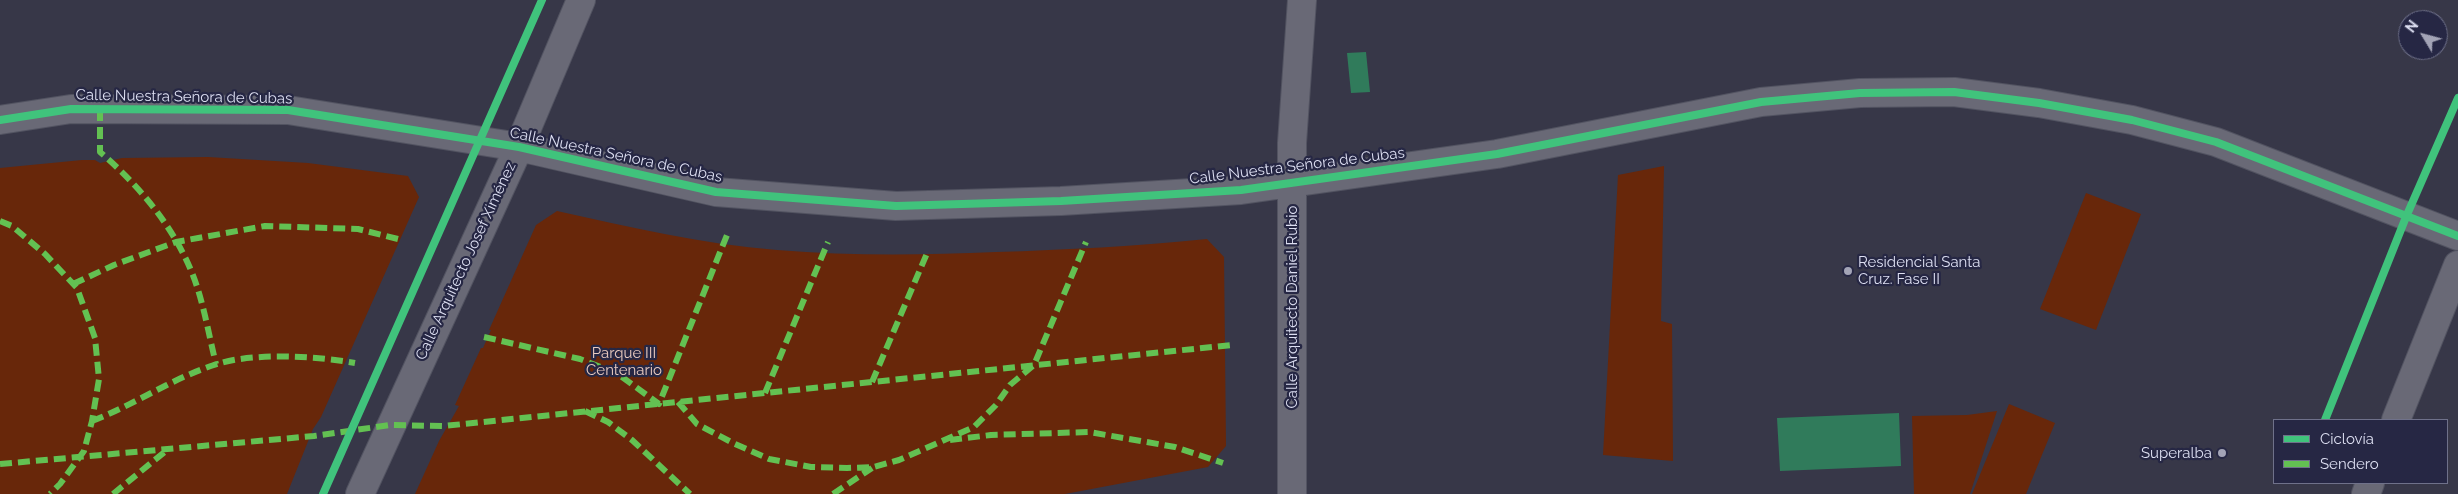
<!DOCTYPE html>
<html>
<head>
<meta charset="utf-8">
<style>
  body { margin:0 }
  #map { position:relative; width:2458px; height:494px; overflow:hidden; background:#373748; font-family:Raleway,sans-serif }
  canvas { display:block }
  .legend { position:absolute; left:2273px; top:419px; width:175px; height:65px; box-sizing:border-box; background:#262744; border:1px solid #6f718a; margin:0; padding:6px 9px; list-style:none; font-size:15px; color:#dddff2 }
  .legend li { display:flex; align-items:center; gap:10px; height:25px }
  .legend b { width:25px; border:1px solid #6f718a }
  .north { position:absolute; left:2398px; top:10px; width:50px; height:50px; box-sizing:border-box; background:#262744; border:1px solid #6f718a; border-radius:50%; rotate:307deg; font-size:14px; font-weight:700; line-height:20px; text-align:center; color:#dddff2 }
  .north::after { content:''; display:block; margin:auto; width:18px; height:22px; background:#a3a4b6; clip-path:polygon(50% 0,100% 100%,50% 72%,0 100%) }
</style>
</head>
<body>
<div id="map">
<canvas width="2458" height="494"></canvas>
<ul class="legend">
<li><b style="height:6px;background:#40c37c"></b>Ciclovía</li>
<li><b style="height:6px;background:#63c152"></b>Sendero</li>
</ul>
<div class="north">N</div>
</div>
<script>
const c = document.querySelector('canvas').getContext('2d');
c.lineJoin = 'round';
function paint(path, color) { c.fillStyle = color; c.fill(path, 'evenodd'); }
function strokePath(path, color, width, dash) { c.strokeStyle = color; c.lineWidth = width; c.lineCap = dash ? 'butt' : 'round'; c.setLineDash(dash || []); c.stroke(path); }
function drawText(font, color, halo, rows, align = 'center') {
  c.font = font + ' Raleway,sans-serif'; c.lineWidth = 4.5; c.setLineDash([]); c.textBaseline = 'middle'; c.strokeStyle = halo; c.fillStyle = color; for (const [text, x, y, turn = 0] of rows) {
    c.save(); c.translate(x, y); c.rotate((+turn || 0) * Math.PI / 180); c.textAlign = isNaN(turn) ? turn : align; if (halo) c.strokeText(text, 0, 0); c.fillText(text, 0, 0); c.restore();
  }
}
const green = new Path2D(`
  M208,157l100,6 100,13 11,21 -98,220 -8,12 -26,65h-287v-326l82,-8h13l5,3 22,-5z
  M1664,166l-3,155 11,3 1,137 -70,-6 15,-280z
  M2086,193l55,21 -45,116 -56,-21z
  M557,211c72,16 145,33 220,39 73,6 146,5 219,2 70,-2 141,-6 211,-13l17,18 2,189 -18,21 -143,27h-650l24,-53 20,-35 -4,-1 26,-57h2l8,-18h-2l47,-105z
  M2009,404l46,19 -29,71h-54z
  M1997,411l-27,83h-56l-2,-78 55,-1z`);
const water = new Path2D(`
  M1366,52l4,40 -19,1 -4,-40z
  M1899,413l2,53 -121,5 -3,-53z`);
const minor = new Path2D(`
  M0,120l71,-11 217,1 231,37 197,45 180,14 165,-5 180,-11 256,-36 264,-52 99,-9 94,-1 85,11 93,17 84,22 242,94
  M360,494l159,-347 62,-147
  M1292,494v-351l10,-143`);
const tertiary = new Path2D(`
  M2396,420l62,-155
  M2366,494l4,-11`);
const quiet = new Path2D(`
  M100,109v43c38,33 70,70 90,116 13,30 18,64 26,96
  M0,221l12,5 33,28 32,34 18,50 4,41 -7,42 -8,30 -24,33 -10,10
  M73,284l41,-19 62,-23 89,-16 93,3 44,11
  M484,337l96,22 38,15 41,30 70,-174
  M872,382l56,-131
  M765,393l63,-151
  M678,402l19,22 36,19 36,16 42,8 36,1 27,-1 25,-7 75,-33 22,-22 14,-20 24,-20 52,-123
  M585,411l23,11 24,18 58,54
  M92,421c42,-16 79,-42 122,-56 37,-13 103,-9 141,-2
  M950,440l41,-5 98,-3 86,15 48,16
  M0,464l314,-28 76,-11 54,1 788,-81
  M113,494l54,-44
  M833,494l39,-26`);
const cycleway = new Path2D(`
  M0,120l71,-11 217,1 231,37 197,45 180,14 165,-5 180,-11 256,-36 264,-52 99,-9 94,-1 85,11 93,17 84,22 242,94
  M2325,420l81,-203 52,-119
  M323,494l219,-494`);
const markers = [
  [1848,271,5,"#a3a4b6"],
  [2222,453,5,"#a3a4b6"]
];
const streetNames = [
  ["Calle Nuestra Señora de Cubas",184,97,1],
  ["Calle Nuestra Señora de Cubas",616,155,12],
  ["Calle Nuestra Señora de Cubas",1297,166,-7],
  ["Calle Arquitecto Josef Ximénez",466,261,-65],
  ["Calle Arquitecto Daniel Rubio",1292,307,-90]
];
const poiNames = [
  ["Residencial Santa",1858,262],
  ["Cruz. Fase II",1858,279],
  ["Superalba",2212,453,"right"]
];
const parkNames = [
  ["Parque III",624,353],
  ["Centenario",624,370]
];
paint(green, '#68270a');
paint(water, '#307b5b');
strokePath(minor, '#525361', 30);
strokePath(tertiary, '#525361', 30);
strokePath(minor, '#696976', 28);
strokePath(tertiary, '#696976', 28);
strokePath(quiet, '#63c152', 6, [12, 6]);
strokePath(cycleway, '#40c37c', 8);
for (const [x, y, r, color] of markers) { const dot = new Path2D(); dot.arc(x, y, r, 0, 2 * Math.PI); c.fillStyle = color; c.fill(dot); strokePath(dot, '#262744', 2); }
drawText('15px', '#dddff2', '#262744', streetNames);
drawText('15px', '#dddff2', '#262744', poiNames, 'left');
drawText('15px', '#eacbbf', '#262744', parkNames);
</script>
</body>
</html>
